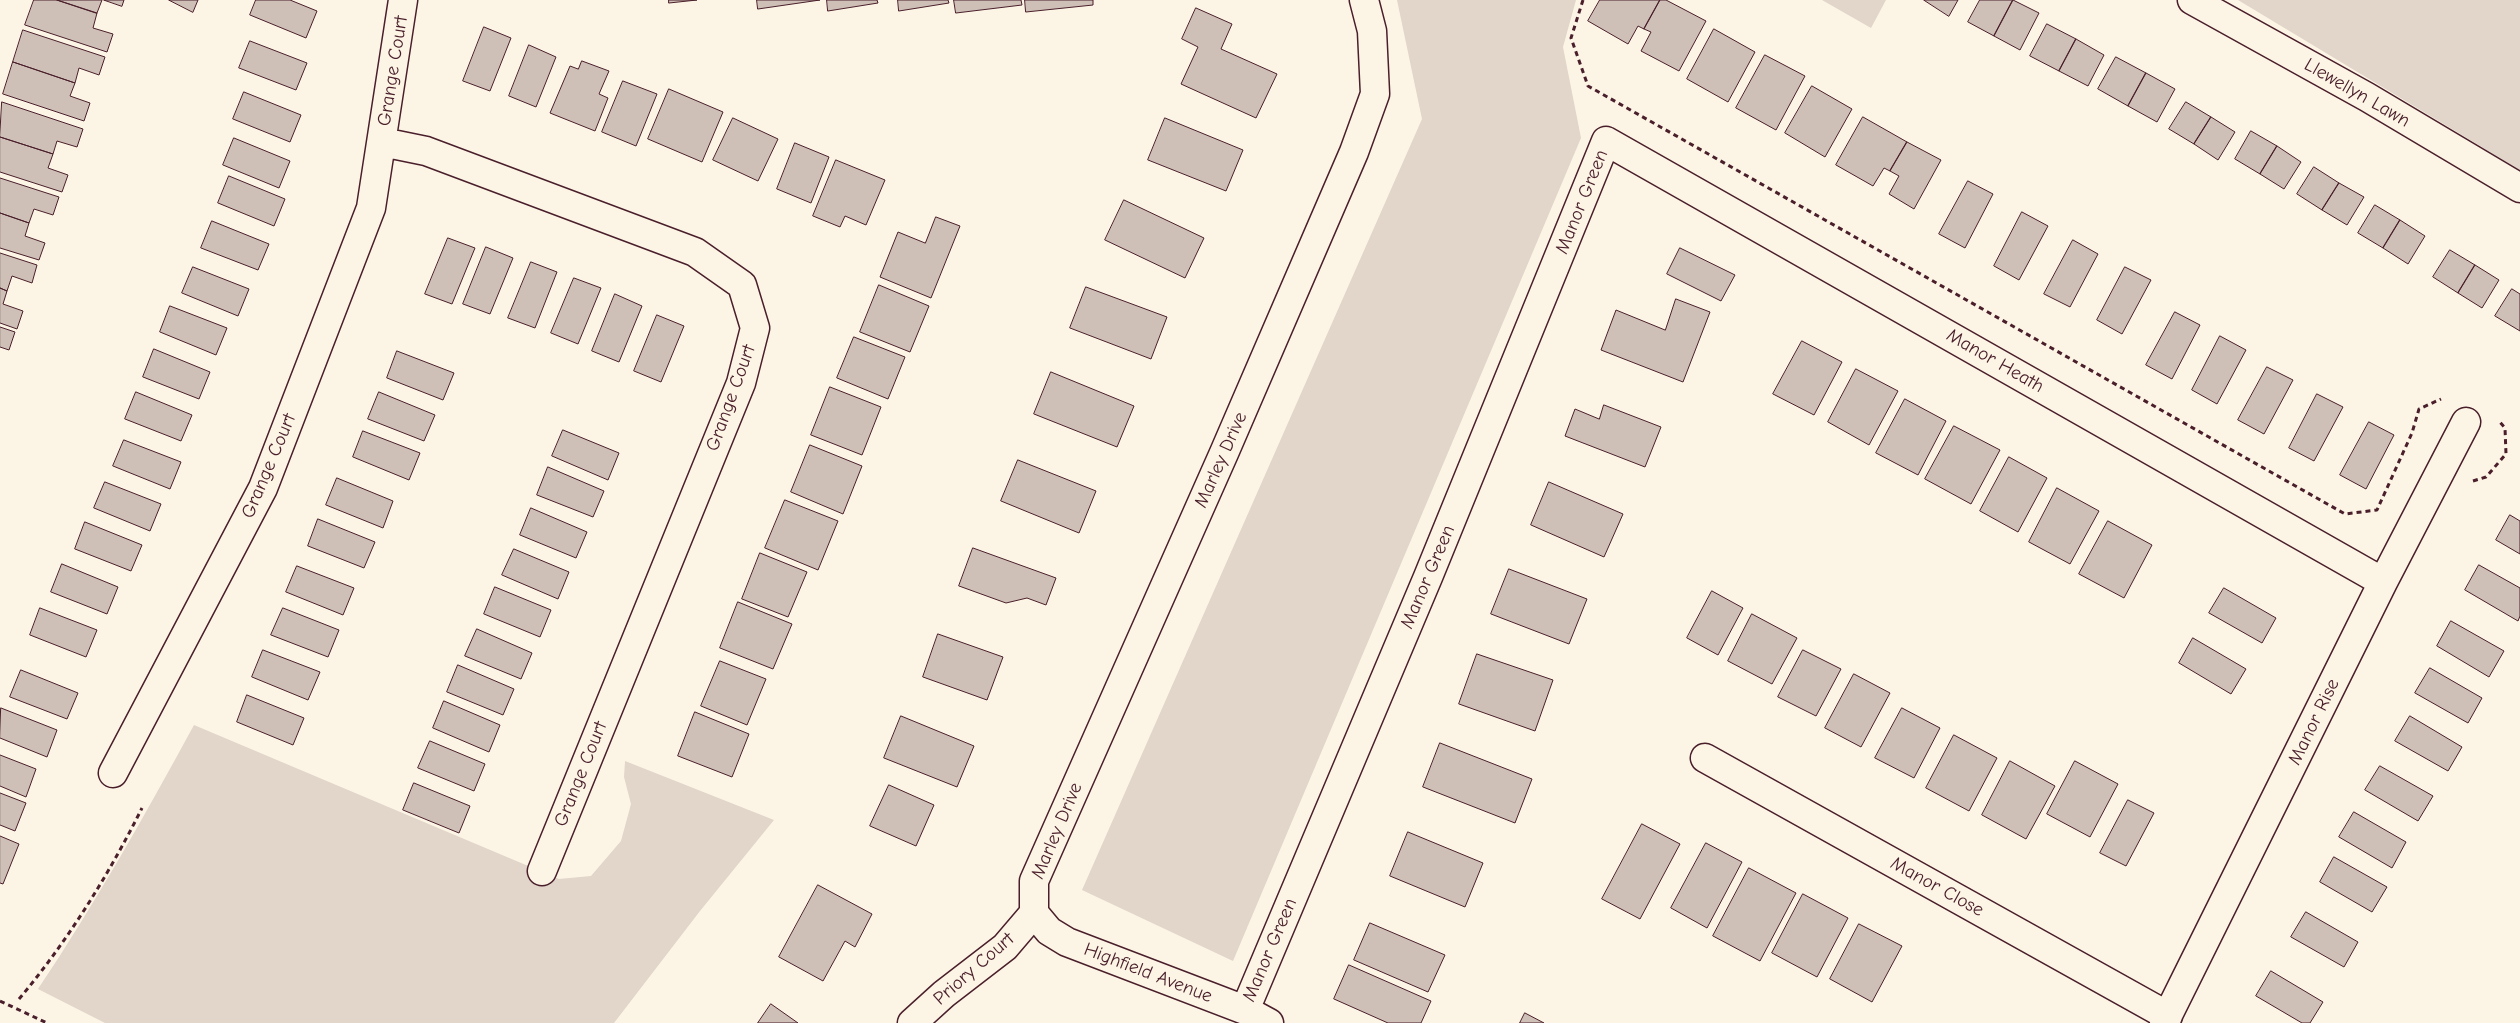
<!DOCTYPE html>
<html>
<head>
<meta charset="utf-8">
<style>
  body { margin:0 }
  canvas { display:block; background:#fcf5e5 }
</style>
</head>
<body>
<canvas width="2520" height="1023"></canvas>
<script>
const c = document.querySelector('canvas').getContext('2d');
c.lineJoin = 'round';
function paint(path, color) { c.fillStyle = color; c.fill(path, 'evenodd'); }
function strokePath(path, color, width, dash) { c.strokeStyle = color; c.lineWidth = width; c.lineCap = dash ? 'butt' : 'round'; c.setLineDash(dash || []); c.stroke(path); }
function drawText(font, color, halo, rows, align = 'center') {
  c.font = font + ' "Comic Neue",sans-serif'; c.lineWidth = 4; c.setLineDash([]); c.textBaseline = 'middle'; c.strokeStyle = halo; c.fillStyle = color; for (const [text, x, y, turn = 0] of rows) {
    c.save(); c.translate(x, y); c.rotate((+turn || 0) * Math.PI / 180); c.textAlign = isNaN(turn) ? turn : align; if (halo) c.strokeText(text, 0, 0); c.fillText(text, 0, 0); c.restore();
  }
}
const green = new Path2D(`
  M1397,0h179l-13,47 18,91 -348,823 -151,-71 340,-771z
  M1822,0h64l-15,28z
  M2238,0h282v170z
  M194,725l365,154 32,-3 30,-35 10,-37 -7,-27 1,-16 149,59 -74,91 -86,112h-509l-67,-34c57,-85 107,-174 156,-264z`);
const building = new Path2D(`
  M34,0h23l40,13 -4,15 20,6 -6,18 -82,-27z
  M57,0h45l-5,13z
  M104,0h20l-2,6z
  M169,0h29l-5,12z
  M256,0h34l27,11 -11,27 -56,-23z
  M669,0h28l-28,3z
  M757,0h63l-62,9z
  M827,0h50l1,3 -50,8z
  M898,0h50l1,3 -50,8z
  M954,0h67l1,5 -66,8z
  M1025,0h68v5l-67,7z
  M1600,0h60l-16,29 -6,-3 -10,18 -40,-23z
  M1660,0h6l40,21 -27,50 -38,-20 10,-19 -7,-3z
  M1924,0h34l-9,16z
  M1980,0h33l-19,36 -26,-14z
  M2013,0l26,13 -19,37 -26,-14z
  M1196,8l36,16 -11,25 56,25 -21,44 -75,-34 17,-37 -16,-8z
  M2047,24l29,15 -17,32 -29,-15z
  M484,27l27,11 -21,53 -27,-10z
  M1714,29l41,23 -27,50 -41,-23z
  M23,30l82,27 -6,18 -20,-7 -4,15 -62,-21z
  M2076,39l28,16 -16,31 -29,-15z
  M250,41l57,22 -11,27 -57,-22z
  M529,45l27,12 -20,50 -27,-11z
  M1765,55l40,21 -29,54 -40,-22z
  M2116,57l30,16 -18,33 -30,-17z
  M582,61l27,10 -10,23 9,4 -13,33 -45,-18 20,-47 8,3z
  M13,62l62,21 -5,13 20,7 -6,18 -81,-27z
  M2146,73l29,16 -18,33 -29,-16z
  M623,81l34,13 -21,52 -34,-14z
  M1812,86l40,23 -27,48 -40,-24z
  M669,89l54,23 -21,50 -54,-23z
  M244,92l57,23 -11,27 -57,-23z
  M2,102l81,27 -6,18 -20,-6 -4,13 -53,-17z
  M2186,102l25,15 -17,27 -25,-15z
  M1863,117l44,25 -17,29 -6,-3 -11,18 -37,-21z
  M2211,117l24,15 -17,28 -24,-16z
  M733,118l45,21 -20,42 -45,-21z
  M1165,118l78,32 -17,41 -78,-31z
  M2251,131l26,15 -17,28 -25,-15z
  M0,137l53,17 -5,14 20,7 -6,17 -62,-20z
  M234,138l56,23 -11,27 -56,-23z
  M1907,142l34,18 -27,49 -25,-15 10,-18 -9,-5z
  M795,143l34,14 -18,46 -34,-14z
  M2277,146l24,16 -17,27 -24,-15z
  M836,160l49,20 -19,45 -21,-9 -5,11 -27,-11z
  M2314,167l25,16 -17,27 -25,-16z
  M229,176l56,23 -11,27 -56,-23z
  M0,178l59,19 -6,18 -19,-6 -5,14 -29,-10z
  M1968,181l25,13 -28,54 -26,-14z
  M2339,183l25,14 -17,28 -25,-15z
  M1124,200l80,38 -19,40 -80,-38z
  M2375,205l25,15 -17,28 -25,-15z
  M2022,212l26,14 -29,54 -25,-14z
  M0,213l29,10 -4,13 20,7 -6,17 -39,-12z
  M936,217l24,9 -29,72 -51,-21 18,-45 27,11z
  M2400,220l25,16 -17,28 -25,-16z
  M212,221l57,23 -11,26 -57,-22z
  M448,238l27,10 -23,56 -27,-10z
  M2073,240l25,14 -28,53 -26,-13z
  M486,247l27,11 -23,56 -27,-10z
  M1680,248l55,27 -14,26 -54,-27z
  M2450,250l25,15 -17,28 -25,-16z
  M0,253l37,12 -5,18 -20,-7 -5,15 -7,-3z
  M531,262l26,10 -22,56 -27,-10z
  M2475,265l24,15 -17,28 -24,-15z
  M193,267l56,22 -11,27 -56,-23z
  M2125,267l26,13 -29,54 -25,-14z
  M574,278l27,10 -23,56 -27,-11z
  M879,285l50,21 -19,46 -50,-20z
  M1086,287l81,30 -16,42 -81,-31z
  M0,288l7,3 -4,13 20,7 -6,18 -17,-6z
  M2512,289l8,5v37l-25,-15z
  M615,294l27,12 -23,56 -27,-11z
  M1676,299l34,13 -27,70 -82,-32 15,-40 49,20z
  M170,306l57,22 -11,27 -56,-23z
  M2175,312l25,13 -28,54 -26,-14z
  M657,315l27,11 -23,56 -27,-11z
  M0,327l15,5 -6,18 -9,-3z
  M2220,336l26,14 -29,54 -25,-14z
  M854,337l51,20 -17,42 -51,-21z
  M1802,341l40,21 -28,53 -41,-21z
  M154,349l56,23 -11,27 -56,-22z
  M397,351l57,22 -11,27 -56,-22z
  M2267,367l26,13 -29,54 -26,-14z
  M1856,369l42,22 -29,54 -41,-23z
  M1051,372l83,34 -17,41 -83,-33z
  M830,387l51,20 -19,48 -51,-20z
  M136,392l56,23 -11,26 -56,-22z
  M379,392l56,23 -11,26 -56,-22z
  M2317,394l26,13 -29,54 -25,-13z
  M1905,399l41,22 -28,54 -42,-22z
  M1604,405l57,22 -16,40 -80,-31 10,-27 24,10z
  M2369,422l25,13 -28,54 -26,-14z
  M1954,426l46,24 -29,54 -46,-25z
  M563,430l56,23 -11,27 -56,-24z
  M363,431l57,22 -11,27 -56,-23z
  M124,440l57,22 -11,27 -57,-23z
  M810,445l52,21 -19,48 -52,-22z
  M2009,457l38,21 -29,54 -38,-21z
  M1018,460l78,31 -17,42 -78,-32z
  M548,467l56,24 -11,26 -56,-22z
  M337,478l56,23 -10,27 -57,-23z
  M105,482l56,22 -11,27 -56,-23z
  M1549,482l74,32 -19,43 -73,-32z
  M2057,488l42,23 -29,53 -41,-22z
  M785,500l53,21 -20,49 -53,-22z
  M531,508l56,24 -11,26 -56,-23z
  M2510,515l10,6v33l-24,-14z
  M318,519l57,23 -11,26 -56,-22z
  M2108,521l44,24 -28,53 -45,-24z
  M85,522l57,23 -11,26 -56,-22z
  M973,548l83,30 -10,27 -19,-7 -21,5 -47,-17z
  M514,549l55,23 -11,27 -56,-24z
  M760,553l47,19 -19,45 -46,-18z
  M62,564l56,23 -11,27 -56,-22z
  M2479,565l41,23v28l-2,5 -53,-31z
  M297,566l57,22 -11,27 -57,-23z
  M1509,569l78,30 -18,45 -78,-30z
  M495,587l56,23 -11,27 -56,-23z
  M2224,588l52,30 -14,25 -53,-30z
  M1712,591l31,17 -25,47 -31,-17z
  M738,602l54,22 -19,45 -53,-21z
  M40,608l57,22 -11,27 -56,-22z
  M283,608l56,22 -11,27 -57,-22z
  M1752,614l45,24 -25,46 -44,-23z
  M2451,621l53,30 -15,26 -52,-31z
  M477,629l55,24 -11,26 -56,-23z
  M938,634l65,23 -16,43 -64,-23z
  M2193,638l53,31 -15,25 -52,-31z
  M263,650l57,22 -12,28 -56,-23z
  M1803,650l38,19 -25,47 -38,-19z
  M1477,654l76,26 -18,51 -76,-27z
  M720,661l46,18 -19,46 -46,-19z
  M458,665l56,24 -11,26 -56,-23z
  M2430,668l52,30 -14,25 -53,-30z
  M21,670l57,23 -11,26 -57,-22z
  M1854,674l36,19 -29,54 -36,-19z
  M247,695l57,23 -11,27 -56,-23z
  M444,701l56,24 -11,27 -56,-24z
  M1,708l56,22 -10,27 -47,-19z
  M1902,708l38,20 -26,50 -39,-20z
  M695,712l54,22 -17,43 -54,-21z
  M901,716l73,30 -17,41 -73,-29z
  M2410,716l52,31 -14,24 -53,-30z
  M1954,735l43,23 -28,53 -43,-23z
  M430,741l55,23 -11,27 -56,-23z
  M1440,743l92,36 -17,44 -92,-36z
  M0,755l36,14 -10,28 -26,-11z
  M2010,761l45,25 -29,53 -44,-24z
  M2075,761l43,23 -28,53 -43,-23z
  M2380,766l53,30 -15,25 -53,-31z
  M414,783l56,23 -11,27 -56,-23z
  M889,785l45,20 -18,41 -46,-20z
  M0,793l26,10 -11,28 -15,-6z
  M2128,800l26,13 -28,53 -26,-13z
  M2354,812l52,30 -14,26 -53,-31z
  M1642,824l38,20 -40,75 -38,-20z
  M1408,832l75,31 -18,44 -75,-31z
  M0,836l19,8 -16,40 -3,-1z
  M1706,843l36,19 -35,66 -36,-20z
  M2334,857l53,30 -15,25 -52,-30z
  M1749,868l47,25 -36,68 -47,-25z
  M818,885l54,29 -17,33 -10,-6 -22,40 -44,-24z
  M1803,894l45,24 -31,59 -45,-24z
  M2306,912l52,30 -14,25 -53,-30z
  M1370,923l75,32 -17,37 -74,-32z
  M1859,924l43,22 -30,56 -42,-23z
  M1349,965l82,36 -10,22h-33l-54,-24z
  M2271,971l52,31 -13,21h-8l-46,-27z
  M771,1004l27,19h-40z
  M1525,1013l19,10h-24z`);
const path = new Path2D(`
  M1583,0l-12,38 17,48 757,428 32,-4 35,-77 7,-24 22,-10
  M2473,481l13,-4 20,-23 -1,-26 -6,-7
  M19,999c48,-57 89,-123 123,-191
  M0,1001l47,22`);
const minor = new Path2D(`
  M2192,0l175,97 153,91
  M382,142l44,9 269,101 47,33 13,43 -14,55 -199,488
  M1705,758l463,258
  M113,773l150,-285 108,-280 32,-208
  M1034,913v-32l190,-428 130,-301 21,-58 -3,-63 -8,-31
  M1034,913l15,18 18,11 178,68 24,13
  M1245,1010l183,-433 178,-436 777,441
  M912,1023l32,-29 61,-47 29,-34
  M2164,1023l219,-441 83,-160`);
const streetNames = [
  ["Grange Court",393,71,-81],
  ["Llewellyn Lawn",2357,93,30],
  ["Manor Green",1582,202,-68],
  ["Manor Heath",1995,361,30],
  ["Grange Court",731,398,-70],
  ["Marley Drive",1221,460,-66],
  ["Grange Court",269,466,-67],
  ["Manor Green",1428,577,-67],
  ["Manor Rise",2314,722,-64],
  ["Grange Court",581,774,-68],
  ["Marley Drive",1057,831,-67],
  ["Manor Close",1937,887,29],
  ["Manor Green",1270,950,-67],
  ["Priory Court",974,969,-41],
  ["Highfield Avenue",1148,973,21]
];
paint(green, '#e2d5ca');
paint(building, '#cfc0b7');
strokePath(building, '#4a1f2b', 1);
strokePath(minor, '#4a1f2b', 31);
strokePath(path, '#4a1f2b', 3, [5, 4]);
strokePath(minor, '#fcf5e5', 28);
drawText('19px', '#4a1f2b', '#fcf5e5', streetNames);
</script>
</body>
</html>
